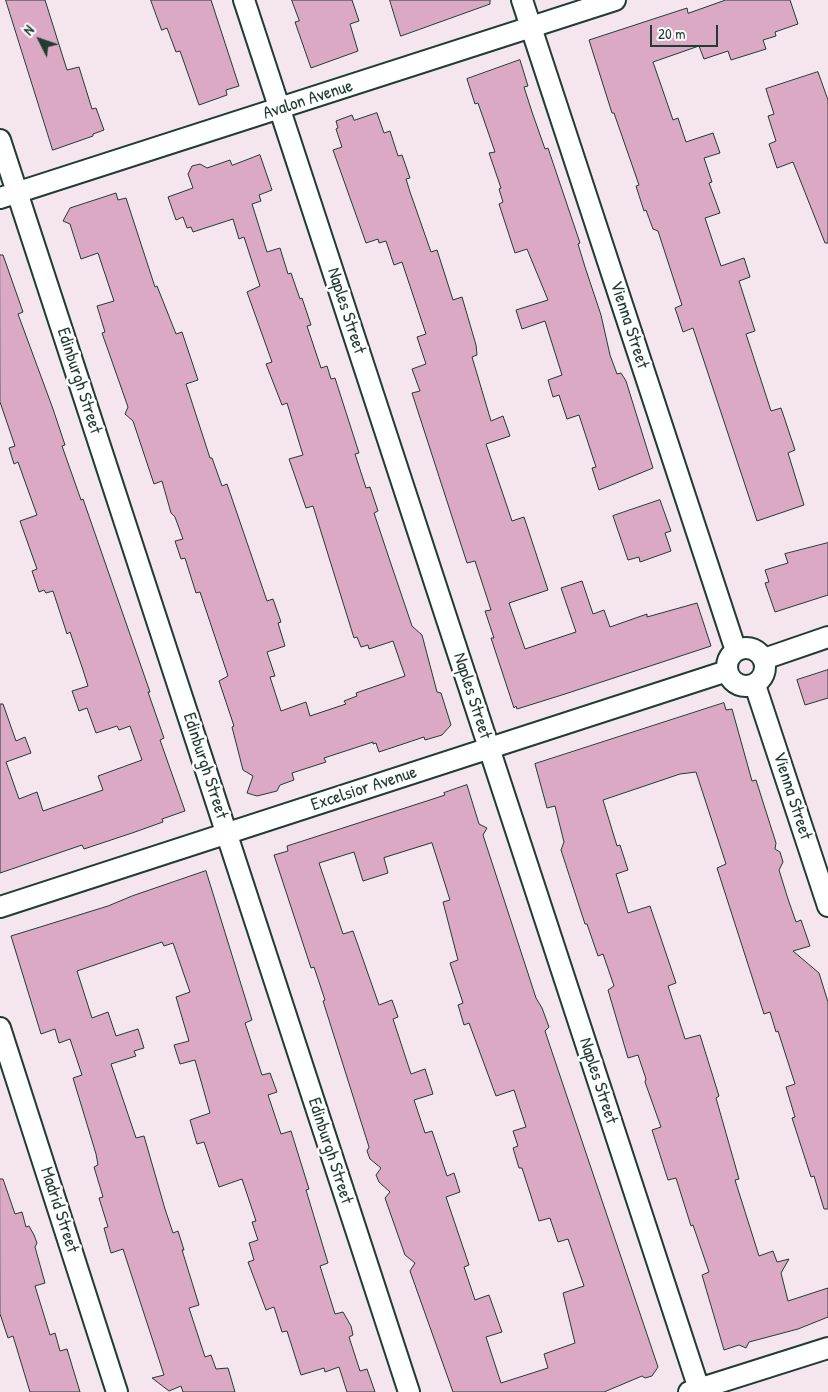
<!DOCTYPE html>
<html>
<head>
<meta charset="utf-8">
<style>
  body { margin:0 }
  #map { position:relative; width:828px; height:1392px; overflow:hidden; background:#f4e5ee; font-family:"Patrick Hand",sans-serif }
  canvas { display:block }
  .north { position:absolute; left:15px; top:15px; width:50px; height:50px; -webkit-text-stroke:4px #fff; paint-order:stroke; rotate:311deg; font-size:14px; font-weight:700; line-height:20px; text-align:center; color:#1f3d34 }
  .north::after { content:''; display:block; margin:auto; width:18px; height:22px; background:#1f3d34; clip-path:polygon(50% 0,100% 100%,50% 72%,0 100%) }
  .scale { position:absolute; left:650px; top:25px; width:68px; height:22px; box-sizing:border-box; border:2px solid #1f3d34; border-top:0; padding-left:6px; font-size:15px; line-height:18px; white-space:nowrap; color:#1f3d34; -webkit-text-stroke:4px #fff; paint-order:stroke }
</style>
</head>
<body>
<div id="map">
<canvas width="828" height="1392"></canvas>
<div class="north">N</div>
<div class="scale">20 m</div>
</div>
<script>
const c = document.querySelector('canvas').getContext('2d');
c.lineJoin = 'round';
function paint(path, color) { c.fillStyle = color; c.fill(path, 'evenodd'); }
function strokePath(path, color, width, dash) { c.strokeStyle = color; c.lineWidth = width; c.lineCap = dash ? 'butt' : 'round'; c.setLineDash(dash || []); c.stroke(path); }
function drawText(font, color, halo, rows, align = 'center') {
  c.font = font + ' "Patrick Hand",sans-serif'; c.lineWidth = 5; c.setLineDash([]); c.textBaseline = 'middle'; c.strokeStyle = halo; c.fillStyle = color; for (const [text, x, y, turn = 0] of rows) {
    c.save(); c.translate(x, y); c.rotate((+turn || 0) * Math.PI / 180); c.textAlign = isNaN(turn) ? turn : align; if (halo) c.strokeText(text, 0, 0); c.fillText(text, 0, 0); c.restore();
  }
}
const building = new Path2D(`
  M6,0h39l22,70 12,-3 13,42 4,-1 8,22 -11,4v2l-40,14z
  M151,0h60l28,86 -13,4 1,5 -28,10 -19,-54 -4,1 -9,-24 -5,2z
  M292,0h60l7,21 -9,3 8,27 -47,17 -16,-46 4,-1z
  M390,0h100v4l-89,32z
  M726,0h64l8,24 -23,8 1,4 -13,4 3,9 -35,11 -3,-9 -24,8 -5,-13 -46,16 20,58 5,-2 8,24 27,-9 7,20 -16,5 8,24 -3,1 11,30 -15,5 16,48 23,-8 6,19 -11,4 16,50 -9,3 25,77 10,-3 14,42 -7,3 16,52 -47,16 -64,-193 -10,4 -8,-24 7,-3 -24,-74 -5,-2 -7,-19 -2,1 -8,-25 3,-1 -25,-72h-2l-23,-73 98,-32 1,5z
  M520,60l8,26 -4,1 8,25 13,37 3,-1 32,95 -2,1 7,23 16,48 9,40 7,19 4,-1 5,8 27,87 -54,22 -7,-22 4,-1 -17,-52 -12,4 -8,-24 -6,2 -5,-17 14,-5 -17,-54 -23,8 -6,-19 32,-10 -21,-51 -12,4 -16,-49 4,-2 -4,-13 2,-1 -12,-35 6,-1 -17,-49 -3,1 -8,-25z
  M818,72l10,28v143h-3l-32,-81 -16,6 -8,-24 7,-3 -8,-25 6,-2 -8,-25z
  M377,113l7,20 6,-2 8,25 4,-1 8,23 -4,1 4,13 21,60 6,-2 16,50 9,-3 14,48 1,10 -5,2 19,64 12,-5 7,20 -24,8 26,77 12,-4 24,73 -39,13 16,46 51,-17 -15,-44 21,-7 11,33 11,-4 6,17 37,-13v3l50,-14 14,43 -146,48 -48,15 -1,-3 -2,2 -23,-70h3l-9,-27 6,-1 -16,-49 -8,2 -55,-170 8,-2 -8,-22 14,-5 -9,-27 9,-3 -24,-72 -8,3 -8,-24 -7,2 -1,-4 -12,4 -33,-93 9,-3 -6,-18 2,-1 -2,-7 16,-6 2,5z
  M260,155l12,35 -13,5 2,6 -9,3 15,48 13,-4 8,26 3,-1 9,26 2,-1 9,27 -4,1 14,42 6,-2 4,13 4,-1 24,75 -4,1 11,34 4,-1 8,24 -4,2 16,48 22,65 10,9 15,57 4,1 10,32 -9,10 -17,5 -1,-3 -45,15 -3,-9 -3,1v-2l-49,16 2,4 -34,11 2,7 -14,5 -3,6 -20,5 -10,-3 6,-17 -10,-6 -11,-43 2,-1 -15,-45 9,-5 -28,-84 -4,1 -11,-35 -4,1 -6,-18 8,-2 -8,-22 -4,-4 -9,-32 -8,3 -21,-63 -8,-7 3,-7 -26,-74 3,-1 -8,-26 17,-5 -16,-48 -17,6 -11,-35 -7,-3 7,-13 46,-15 2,7 8,-2 29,89 2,-1 19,48 6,-2 16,48 -12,4 24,74h2l10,28 5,-2 40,117 6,-2 8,23 -3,1 7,23 -18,6 8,24 -5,1 11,34 25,-9 4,14 36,-12 -2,-3 13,-5 -1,-3 49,-17 -12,-35 -24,8 -1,-4 -7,2 -4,-10 -3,1 -41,-132 -7,2 -17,-49 14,-4 -16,-52 -5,2 -16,-41 6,-2 -25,-70 13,-6 -16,-49 -5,2 -6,-20 -40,13 -2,-5 -4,1 -4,-11 -7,3 -8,-23 25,-9 -5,-14 4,-8 8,-2 7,4 23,-8 2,5z
  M0,255h3l20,57 -5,2 35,95 12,36 -3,1 19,54 2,-1 67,193h-2l16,46 -4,2 25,71 -23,8 1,3 -31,11 -48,16 -2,-4 -82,28v-169h3l13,37 9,-4 6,16 -25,9 13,37 18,-7 6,19 60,-21 -5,-14 44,-16 -12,-34 -11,4 -2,-4 -21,7 -9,-25 -8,3 -7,-20 16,-5 -6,-19 -12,-35 -3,2 -14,-43 -7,2 -2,-3 -5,2 -7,-21 5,-2 -17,-48 17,-6 -19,-53 -4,2 -5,-16 6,-2 -15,-44z
  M660,500l11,31 -6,2 6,18 -31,11 -1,-5 -11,3 -15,-44z
  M828,543v52l-53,17 -10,-29 4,-1 -4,-12 23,-7 -3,-9z
  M828,670v28l-23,7 -8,-25z
  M724,703l2,7 6,-1 20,72 4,-1 20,63 -1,6 5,3 3,10 -4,8 9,29 8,23 5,-2 9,26 -17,5 26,22 9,29v207h-4l-10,-33 -3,1 -19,-59 3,-1 -9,-30 9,-3 -17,-53 -2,1 -6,-20 -6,2 -47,-146 9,-4 -30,-92 -16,2 -77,26 14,46 3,-1 8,25 -12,4 12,39 22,-7 26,77 -8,3 17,53 15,-4 19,61 -3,2 23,81 -4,1 24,76 14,-5 4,11 12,-3 -8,14 7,28 40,-13v29l-30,12 -49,13 -3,6 -7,-3 -15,5 -22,-75 7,-3 -16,-47 -2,1 -15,-48 -8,2 -16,-50 9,-3 -16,-45 1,-3 -8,-24 -10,3 -20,-68 6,-4 -11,-32 -5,2 -11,-32h-2l-24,-74 3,-8 -9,-36 -8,2 -12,-44z
  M467,785l12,39 8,4 -4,7 53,163 6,10 7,19 -4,4 7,21 106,315 -6,9 -7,2 -3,-2 -38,16h-151l-43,-121 5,-8 -10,-8 -20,-57 5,-6 -11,-10 -3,-7 5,-7 -11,-9 -3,-8 2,-4 -46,-146 2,-1 -11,-33 -3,1 -37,-113 14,-4 -1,-5 146,-47 12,-4 -1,-2zM432,843l18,57 -7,2 15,58 -8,3 13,40 -5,2 6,20 5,-2 27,73 18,-6 12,37 -13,4 5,15 -5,2 6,20h3l17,53 11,-3 8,24 10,-3 16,47 -21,7 12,50 -31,11 4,14 -47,15 -15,-46 16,-5 -13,-37 -14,5 -11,-33 5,-2 -23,-68 14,-5 -6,-19 -7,3 -15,-45 -7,2 -11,-33 19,-6 -8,-25 -14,5 -18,-55 5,-2 -6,-17 -13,5 -26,-74 -10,3 -24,-71 35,-11 9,29 25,-8 -4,-15z
  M206,871l46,149 -7,3 17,52 8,-2 7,19 -9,3 13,39 10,-3 18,58 -3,1 22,73 -8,3 15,48 8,-2 8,14 2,9 -4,2 11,34 7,-2 8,23h-28l-8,-25 -14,5 -1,-4 -23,7 -14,-44 -5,1 -8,-25 -8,3 -18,-48 6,-2 -5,-17 9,-3 -6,-18 4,-1 -14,-42 -23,8 -15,-45 -7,2 -7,-24 20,-7 -15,-53 -15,4 -6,-19 15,-4 -13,-44 14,-5 -17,-49 -9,3 -2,-4 -85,29 15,47 16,-6 8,24 22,-7 6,19 -10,3 2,5 -25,8 25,74 8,-2 21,73 8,24 5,-2 6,19h-2l17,55 -10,3 16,49 6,-2 5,14 12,-1 7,24h-52l-2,-6 -12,5 -17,-13 12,-3 -41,-126 -12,4 -7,-25 4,-1 -9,-29 4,-1 -9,-30 4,-2 -2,-11 -23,-76 9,-3 -12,-36 -11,4 -4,-14 -14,5 -30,-98 97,-30 24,-10z
  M0,1179h3l12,35 7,-2 4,15 3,-1 5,9 3,8 -2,4 10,36 -10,3 15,49 5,-2 5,18 7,-2 13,43h-50l-17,-56 -5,2 -8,-24z`);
const minor = new Path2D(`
  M244,0l456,1392
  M522,0l214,651
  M0,140l409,1252
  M0,198l615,-198
  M727 667a19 19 0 1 1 38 0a19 19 0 1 1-38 0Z
  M764,659l64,-22
  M755,685l73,221
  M0,907l727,-236
  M0,1028l117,364
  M689,1392l139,-44`);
const streetNames = [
  ["Avalon Avenue",308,100,-18],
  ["Naples Street",346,311,72],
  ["Vienna Street",629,325,72],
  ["Edinburgh Street",79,381,72],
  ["Naples Street",472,696,72],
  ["Edinburgh Street",205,766,72],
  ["Excelsior Avenue",364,789,-18],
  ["Vienna Street",792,796,72],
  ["Naples Street",598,1081,72],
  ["Edinburgh Street",330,1151,72],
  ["Madrid Street",59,1210,72]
];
paint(building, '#dca9c5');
strokePath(building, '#1f3d34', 1);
strokePath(minor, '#1f3d34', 24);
strokePath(minor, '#fff', 20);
drawText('18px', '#1f3d34', '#fff', streetNames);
</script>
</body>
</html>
